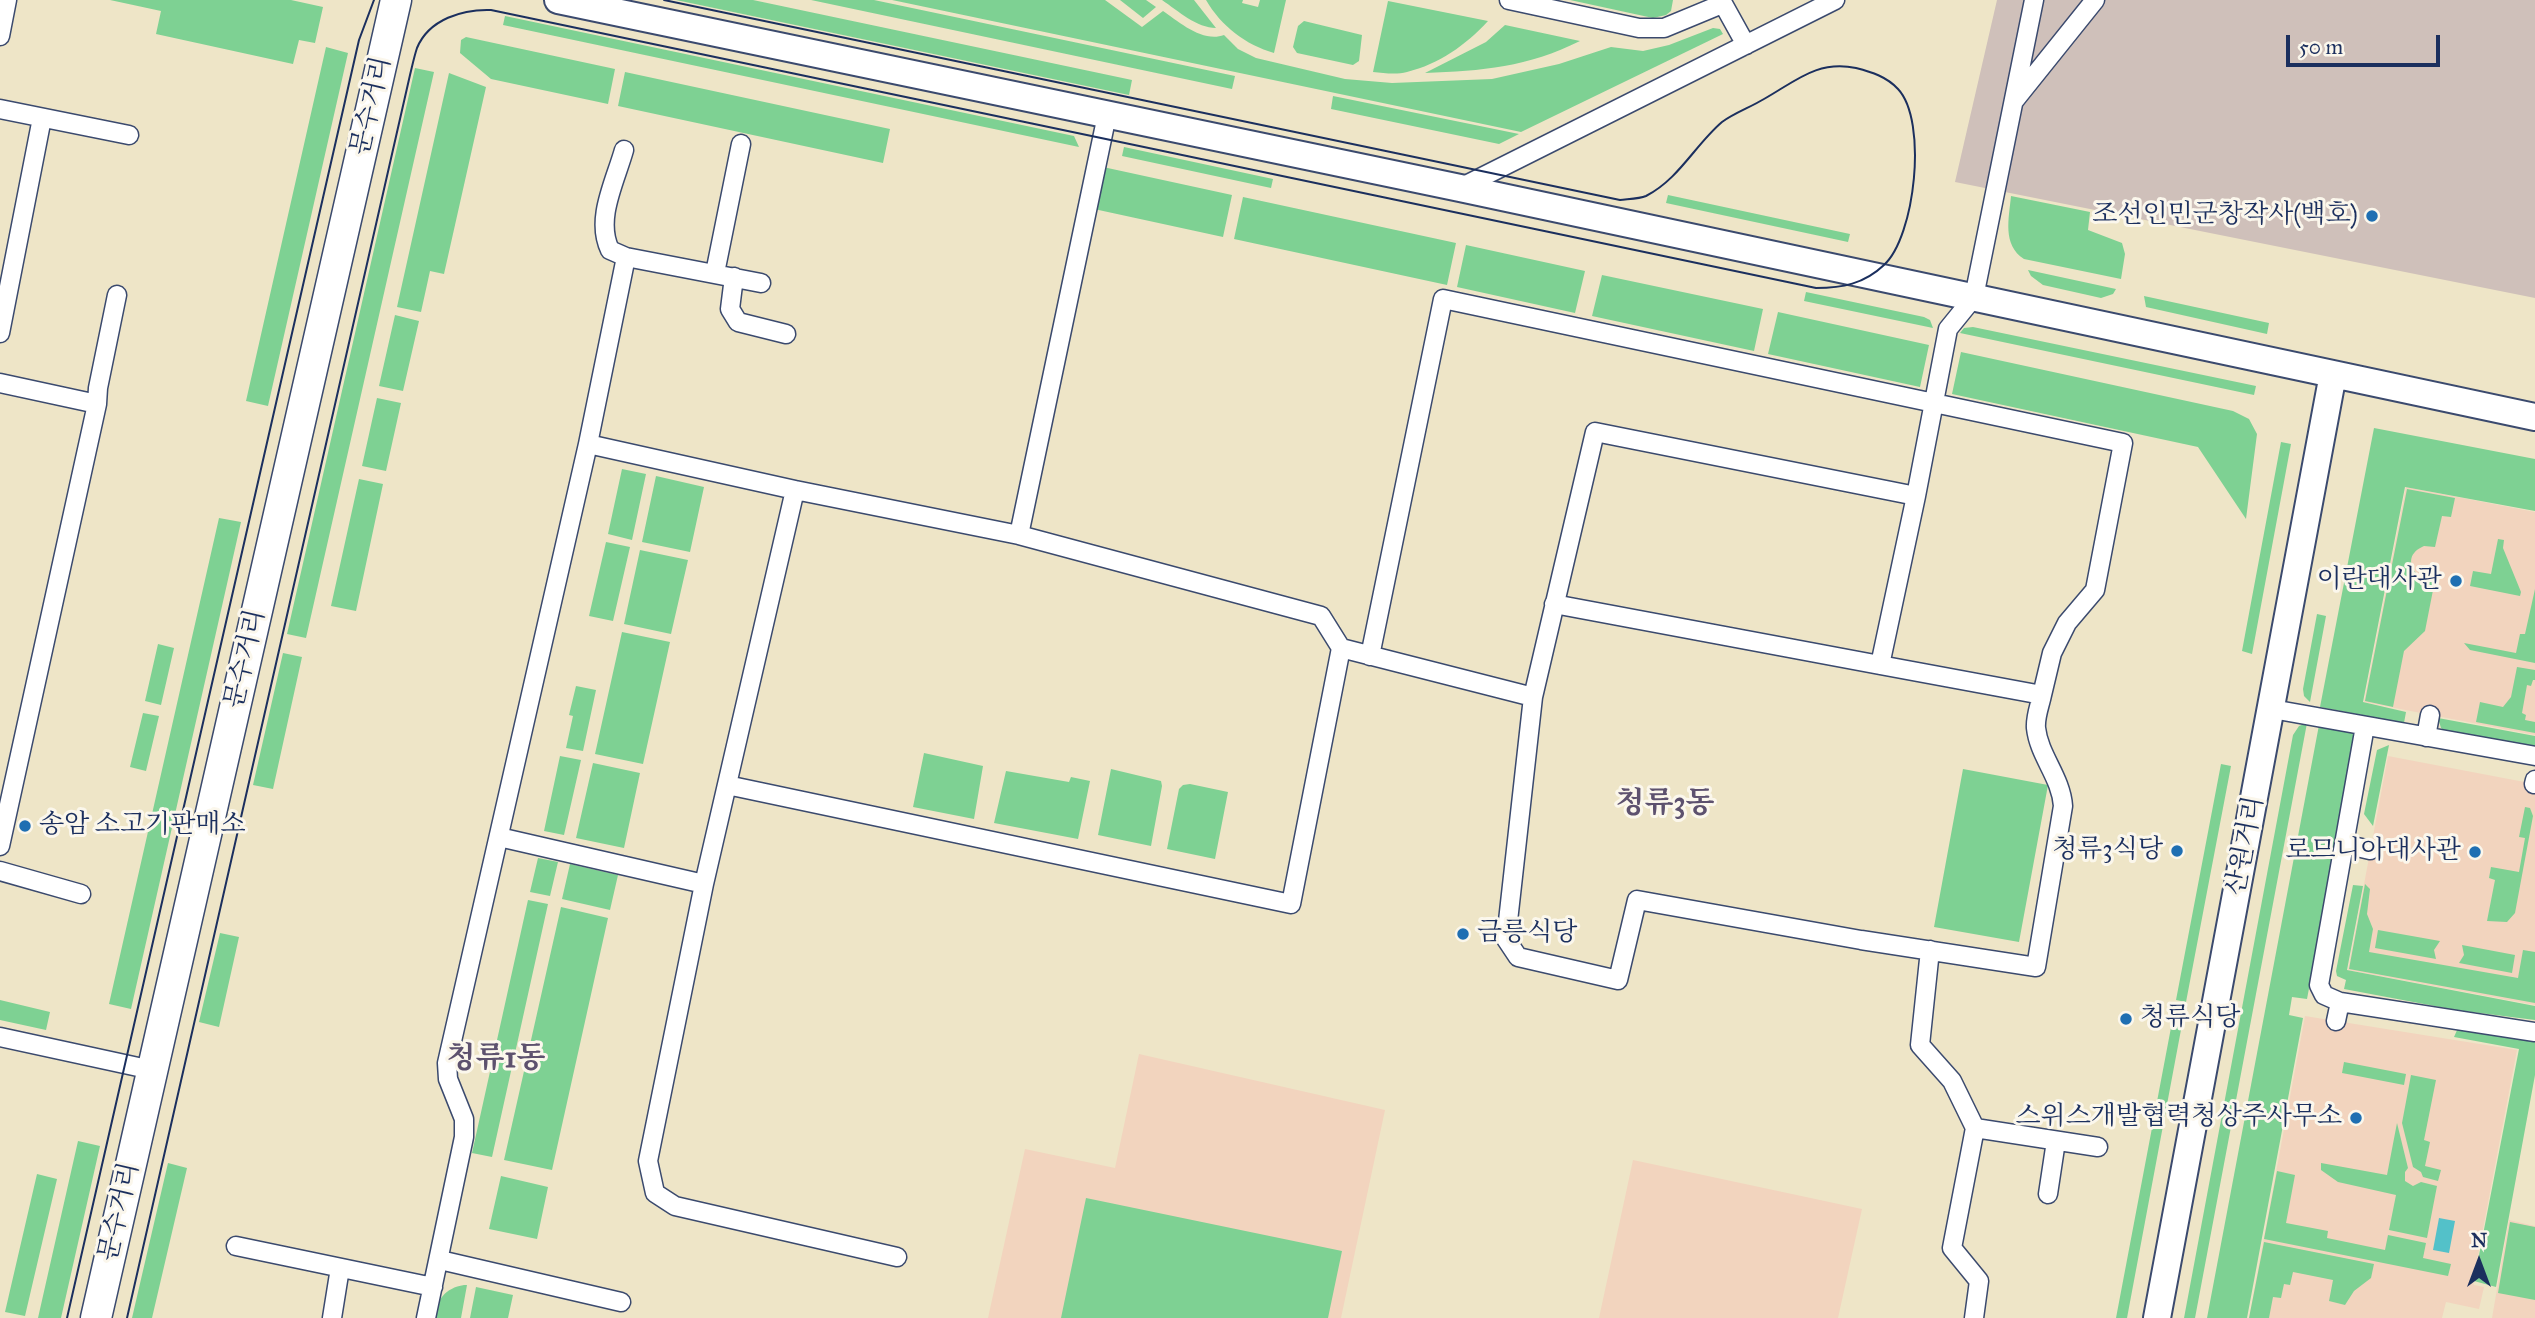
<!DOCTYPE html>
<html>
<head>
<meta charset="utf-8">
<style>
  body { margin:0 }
  #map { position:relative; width:2535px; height:1318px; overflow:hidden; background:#eee5c7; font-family:"IM FELL Great Primer",serif }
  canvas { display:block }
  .north { position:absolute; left:2444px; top:1227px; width:70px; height:70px; -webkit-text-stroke:5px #fbf7ec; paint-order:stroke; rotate:0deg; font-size:19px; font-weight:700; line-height:28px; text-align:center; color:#1b2f5e }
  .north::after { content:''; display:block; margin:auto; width:24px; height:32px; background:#1b2f5e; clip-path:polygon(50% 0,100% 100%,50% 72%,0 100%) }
  .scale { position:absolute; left:2286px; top:35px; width:154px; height:32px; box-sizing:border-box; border:4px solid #1b2f5e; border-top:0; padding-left:9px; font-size:21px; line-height:24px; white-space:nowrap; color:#1b2f5e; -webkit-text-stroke:5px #fbf7ec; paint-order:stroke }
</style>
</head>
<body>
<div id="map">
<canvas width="2535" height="1318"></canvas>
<div class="north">N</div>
<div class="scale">50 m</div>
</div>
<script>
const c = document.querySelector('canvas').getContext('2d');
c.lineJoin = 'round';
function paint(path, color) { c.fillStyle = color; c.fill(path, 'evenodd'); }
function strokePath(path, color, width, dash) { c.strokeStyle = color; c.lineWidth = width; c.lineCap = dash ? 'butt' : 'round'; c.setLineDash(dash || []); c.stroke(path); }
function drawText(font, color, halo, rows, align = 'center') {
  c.font = font + ' "IM FELL Great Primer","Noto Serif KR",serif'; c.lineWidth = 6; c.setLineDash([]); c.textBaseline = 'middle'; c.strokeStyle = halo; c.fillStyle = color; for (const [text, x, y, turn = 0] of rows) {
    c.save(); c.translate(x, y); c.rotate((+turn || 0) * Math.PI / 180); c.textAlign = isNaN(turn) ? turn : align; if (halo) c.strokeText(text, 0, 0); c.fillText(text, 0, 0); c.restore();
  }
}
const built = new Path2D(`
  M2406,487l129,25v223l-171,-33z
  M2388,756l147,28v221l-187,-35z
  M2305,1016l212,34 -44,232 1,3 10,2 -5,22 -33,-7 -4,16h-193z
  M1139,1054l246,56 -44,208h-353l37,-169 90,19z
  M1633,1160l229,49 -24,109h-239z
  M2509,1220l26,6v92h-43z`);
const industrial = new Path2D(`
  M1997,0h538v298l-580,-116z`);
const green = new Path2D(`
  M110,0h181l32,7 -8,36 -16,-3 -6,24 -137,-30 5,-23z
  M676,0h77l379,80 -3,15z
  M811,0h63l361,76 -3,13z
  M892,0h213l37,27 21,-16c16,11 40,32 61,24l14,14 18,9 89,21 47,4 100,-4 67,-15 52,-17 32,4 26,-6 44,-17 7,1 3,5 -202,98z
  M1120,0h26l10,7 -13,11z
  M1162,0h32l22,28c-19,0 -38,-17 -54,-28z
  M1206,0h37l-1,3 16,4 2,-7h26l-12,53c-28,-8 -53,-27 -68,-53z
  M1570,0h103l-2,11 -5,4 -13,3z
  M1388,1l100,20c-22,24 -49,43 -81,51 -11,3 -23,1 -34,0z
  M505,16l569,120 5,11 -576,-122z
  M1304,21l58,14 -3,26 -6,4 -56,-12 -4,-6 5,-21z
  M1505,25l75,16c-52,26 -98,30 -155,32l61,-31z
  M466,37l149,32 -7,35 -117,-25 -31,-26 1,-13z
  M326,47l22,6 -80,353 -22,-5z
  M415,68l19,4 -128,566 -19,-4z
  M625,72l265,57 -7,34 -265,-57z
  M449,73l37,14 -42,187 -14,-3 -9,41 -24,-5z
  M1333,96l186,38 -20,10 -168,-35z
  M1124,147l149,32 -2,9 -149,-32z
  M1103,167l129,28 -9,42 -129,-28z
  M1668,195l182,39 -2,8 -182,-39z
  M2011,196l79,16 -2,18 34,13 3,11 -4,25 -97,-20c-22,-14 -15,-41 -13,-63z
  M1243,197l213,46 -9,42 -213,-46z
  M1466,245l119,26 -10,42 -118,-26z
  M2028,270l88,19 -3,5 -12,4 -58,-13 -12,-9z
  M1602,275l161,34 -9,42 -162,-35z
  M1806,292l118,25 6,3 3,8 -129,-27z
  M2144,296l125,27 -2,11 -121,-27z
  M1778,312l151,33 -9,42 -152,-33z
  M395,315l24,6 -16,70 -24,-5z
  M1973,327l283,59 -2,9 -294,-62 4,-5z
  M1961,352l272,59 16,8 8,15 -11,85 -48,-72 -246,-53z
  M377,398l24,5 -15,68 -24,-5z
  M2374,428l161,31v52l-130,-24 -42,215 43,10 -2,11 -84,-16z
  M2281,442l10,2 -39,210 -10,-3z
  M622,469l24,5 -14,66 -24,-6z
  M656,476l48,11 -14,65 -48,-10z
  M359,479l24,5 -27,127 -25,-5z
  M2407,489l48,9 -4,19 -9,-1 -7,31 -11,-1c-14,6 -17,17 -7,28l18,6 -10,51 -21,20 -11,56 -28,-6z
  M219,518l22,4 -110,487 -22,-5z
  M2498,539l6,1 -1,8 18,44 -1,4 -50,-10 3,-15 18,3z
  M606,542l24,5 -17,74 -24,-5z
  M640,550l48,10 -17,74 -47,-10z
  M2535,589v74l-65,-13 -6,-7 52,10 4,-19h5z
  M2317,614l9,2 -16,86 -6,-6 -1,-7z
  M622,632l48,10 -27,122 -48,-10z
  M158,644l16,4 -13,57 -16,-4z
  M283,653l19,4 -29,132 -20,-4z
  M2517,667l18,3v10h-2l-2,6 -4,-1 -5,28 4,2 -1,5 10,2v11l-59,-11 4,-20 23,5 8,-10z
  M576,686l20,4 -13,61 -17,-3 7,-32 -4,-1z
  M143,713l16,3 -13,55 -16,-4z
  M2438,718l97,18v13l-89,-17 -5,-4z
  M2307,723l-112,595h-11l109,-583 6,-9z
  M2319,725l38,8 -50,266 -15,-2 -3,18 14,3 -56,300h-40z
  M2389,745l-16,81 -9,-12 13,-64z
  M924,753l59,13 -9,53 -61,-12z
  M560,756l21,4 -17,75 -20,-4z
  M593,763l47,10 -16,75 -48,-10z
  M2221,764l10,2 -45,236 -10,-2z
  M1111,769l50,12 1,5 -11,60 -53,-11z
  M1963,769l85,16 -29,157 -85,-15z
  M1006,771l63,11 2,-5 19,4 -12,58 -84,-16z
  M1190,784l38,8 -13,67 -48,-10 12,-60 4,-4z
  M2525,807l5,1 3,8 -18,97 -8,9 -20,-1 8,-41 -6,-2 2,-11 28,5 6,-34 -6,-1z
  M538,858l20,4 -8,34 -20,-4z
  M570,864l48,11 -8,35 -48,-11z
  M2365,884l5,5 -3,25 6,15 -4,23 149,26 5,-28 12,2v51l-186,-34z
  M2353,885l10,1 -16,84 188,36v14l-79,-10 -112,-21 2,-9 -9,-4 -1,-5z
  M528,900l20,4 -56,253 -20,-4z
  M561,907l47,11 -56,252 -48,-10z
  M2378,930l62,11 -6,9 2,9 -61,-11z
  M220,933l19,4 -20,90 -20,-5z
  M2462,945l53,10 -3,18 -53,-10 5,-8z
  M0,1000l50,12 -4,18 -46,-10z
  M2173,1017l10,2 -56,299h-11z
  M2458,1028l77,9v38l-39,212 -22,-6 45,-232 -65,-12z
  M2344,1062l62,12 -2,11 -62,-12z
  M2411,1075l25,5 -12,60 6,2 -5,24 16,4 -3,11 -15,-4 -2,-5 -8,-5 -11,-44z
  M2397,1123l11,45 -3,4v9l8,5 8,-4 16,4 -10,52 -38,-8 7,-35 -58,-13 -17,-12v-7l66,12z
  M78,1141l22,5 -39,172h-23z
  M168,1163l19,5 -35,150h-20z
  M2277,1171l18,4 -9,48 42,8 -1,7 58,12 3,-15 38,8 -3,15 28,6 -3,12 -184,-37z
  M37,1174l20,5 -32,137 -20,-4z
  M501,1176l47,11 -11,52 -48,-10z
  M1086,1198l256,53 -14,67h-267z
  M2510,1222l25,5v73l-37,-7z
  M2264,1242l110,22 -3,14 -17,13 -9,14 -16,-4 4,-21 -40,-8 -3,13 -6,-1 -3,14 -8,-1 -4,21h-20z
  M464,1285h3l-6,33h-28c4,-18 12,-30 31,-33z
  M476,1287l37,8 -5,23h-38z`);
const water = new Path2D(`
  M2439,1218l16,3 -6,32 -16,-3z`);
const street = new Path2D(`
  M1509,0l130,28h25l58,-24
  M1721,0l25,45
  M0,36l7,-36
  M2014,101l81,-101
  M0,109l129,26
  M624,150c-9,32 -29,69 -14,100l16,7
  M1460,188l375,-188
  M715,273l26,-129
  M734,277l-4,32 8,13 48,12
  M0,333l42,-215
  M0,383l97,21
  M588,444l207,46 224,45 302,81 20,32 -50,256 -564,-119
  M795,490l-91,394 -56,277 7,32 20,13 222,51
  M1019,535l88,-420
  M1554,604l326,61 36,-169
  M1341,648l192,49 -27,242 12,18 100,23 19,-80 224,40 175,27 27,-161c-2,-29 -24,-50 -27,-78 -1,-11 4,-23 6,-33
  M1370,656l73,-357 680,144 -28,147 -28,33 -15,30 -10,42 -162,-30
  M1533,697l62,-265 321,64 32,-167 26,-32 60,-297
  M2272,709l263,47
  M2365,726l-46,259 5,10 16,7 195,30
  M2426,737l4,-22
  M2534,784l1,-4
  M499,837l205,47
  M2344,844l26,6
  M0,846l97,-442 1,-16 19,-93
  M0,871l81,23
  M1930,950l-10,95 32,36 23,47 123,19
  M2336,1021l4,-19
  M0,1037l152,33
  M2048,1194l8,-53
  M236,1246l197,41
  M440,1260l181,42
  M332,1318l8,-50
  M426,1318l38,-181v-18l-16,-40 -1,-16 141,-619 38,-187 135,26
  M1974,1318l5,-37 -27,-33 23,-120`);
const secondary = new Path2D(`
  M558,0l902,188 1075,229
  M2157,1318l176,-944`);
const primary = new Path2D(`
  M96,1318l300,-1318`);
const tram = new Path2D(`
  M67,1318l292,-1278 15,-40
  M127,1318l283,-1243c2,-8 4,-18 7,-27 12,-29 46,-39 74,-38l1325,278c26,0 48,-4 68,-23 31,-28 44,-144 14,-176 -11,-12 -26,-17 -42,-21 -39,-8 -60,13 -92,31 -13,8 -30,14 -42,23 -27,23 -43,57 -76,74 -7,3 -19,3 -26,4l-956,-200`);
const markers = [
  [2372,216,7,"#1f6fb2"],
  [2456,581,7,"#1f6fb2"],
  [25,826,7,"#1f6fb2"],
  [2177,851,7,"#1f6fb2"],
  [2475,852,7,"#1f6fb2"],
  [1463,934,7,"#1f6fb2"],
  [2126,1019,7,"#1f6fb2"],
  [2356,1118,7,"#1f6fb2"]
];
const streetNames = [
  ["문수거리",372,106,-77],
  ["문수거리",246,659,-77],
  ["산원거리",2246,846,-79],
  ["문수거리",120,1212,-77]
];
const poiNames = [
  ["조선인민군창작사(백호)",2358,216],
  ["이란대사관",2442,581],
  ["송암 소고기판매소",39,826,"left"],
  ["청류3식당",2163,851],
  ["로므니아대사관",2461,852],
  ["금릉식당",1477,934,"left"],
  ["청류식당",2140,1019,"left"],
  ["스위스개발협력청상주사무소",2342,1118]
];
const quarterNames = [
  ["청류3동",1665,805],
  ["청류1동",496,1060]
];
paint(built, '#f2d4be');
paint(industrial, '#cfc0ba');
paint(green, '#7ed193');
paint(water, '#53c1c9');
strokePath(street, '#3b4a6e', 21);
strokePath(secondary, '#3b4a6e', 30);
strokePath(primary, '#3b4a6e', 33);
strokePath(street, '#fff', 18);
strokePath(secondary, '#fff', 26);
strokePath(primary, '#fff', 30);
strokePath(tram, '#1b2f5e', 2);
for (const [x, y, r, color] of markers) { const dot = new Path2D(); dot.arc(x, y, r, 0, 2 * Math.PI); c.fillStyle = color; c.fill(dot); strokePath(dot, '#fbf7ec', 2.5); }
drawText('26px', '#1b2f5e', '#fbf7ec', streetNames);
drawText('26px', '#1b2f5e', '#fbf7ec', poiNames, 'right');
drawText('bold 30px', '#5d516e', '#fbf7ec', quarterNames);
</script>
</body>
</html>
